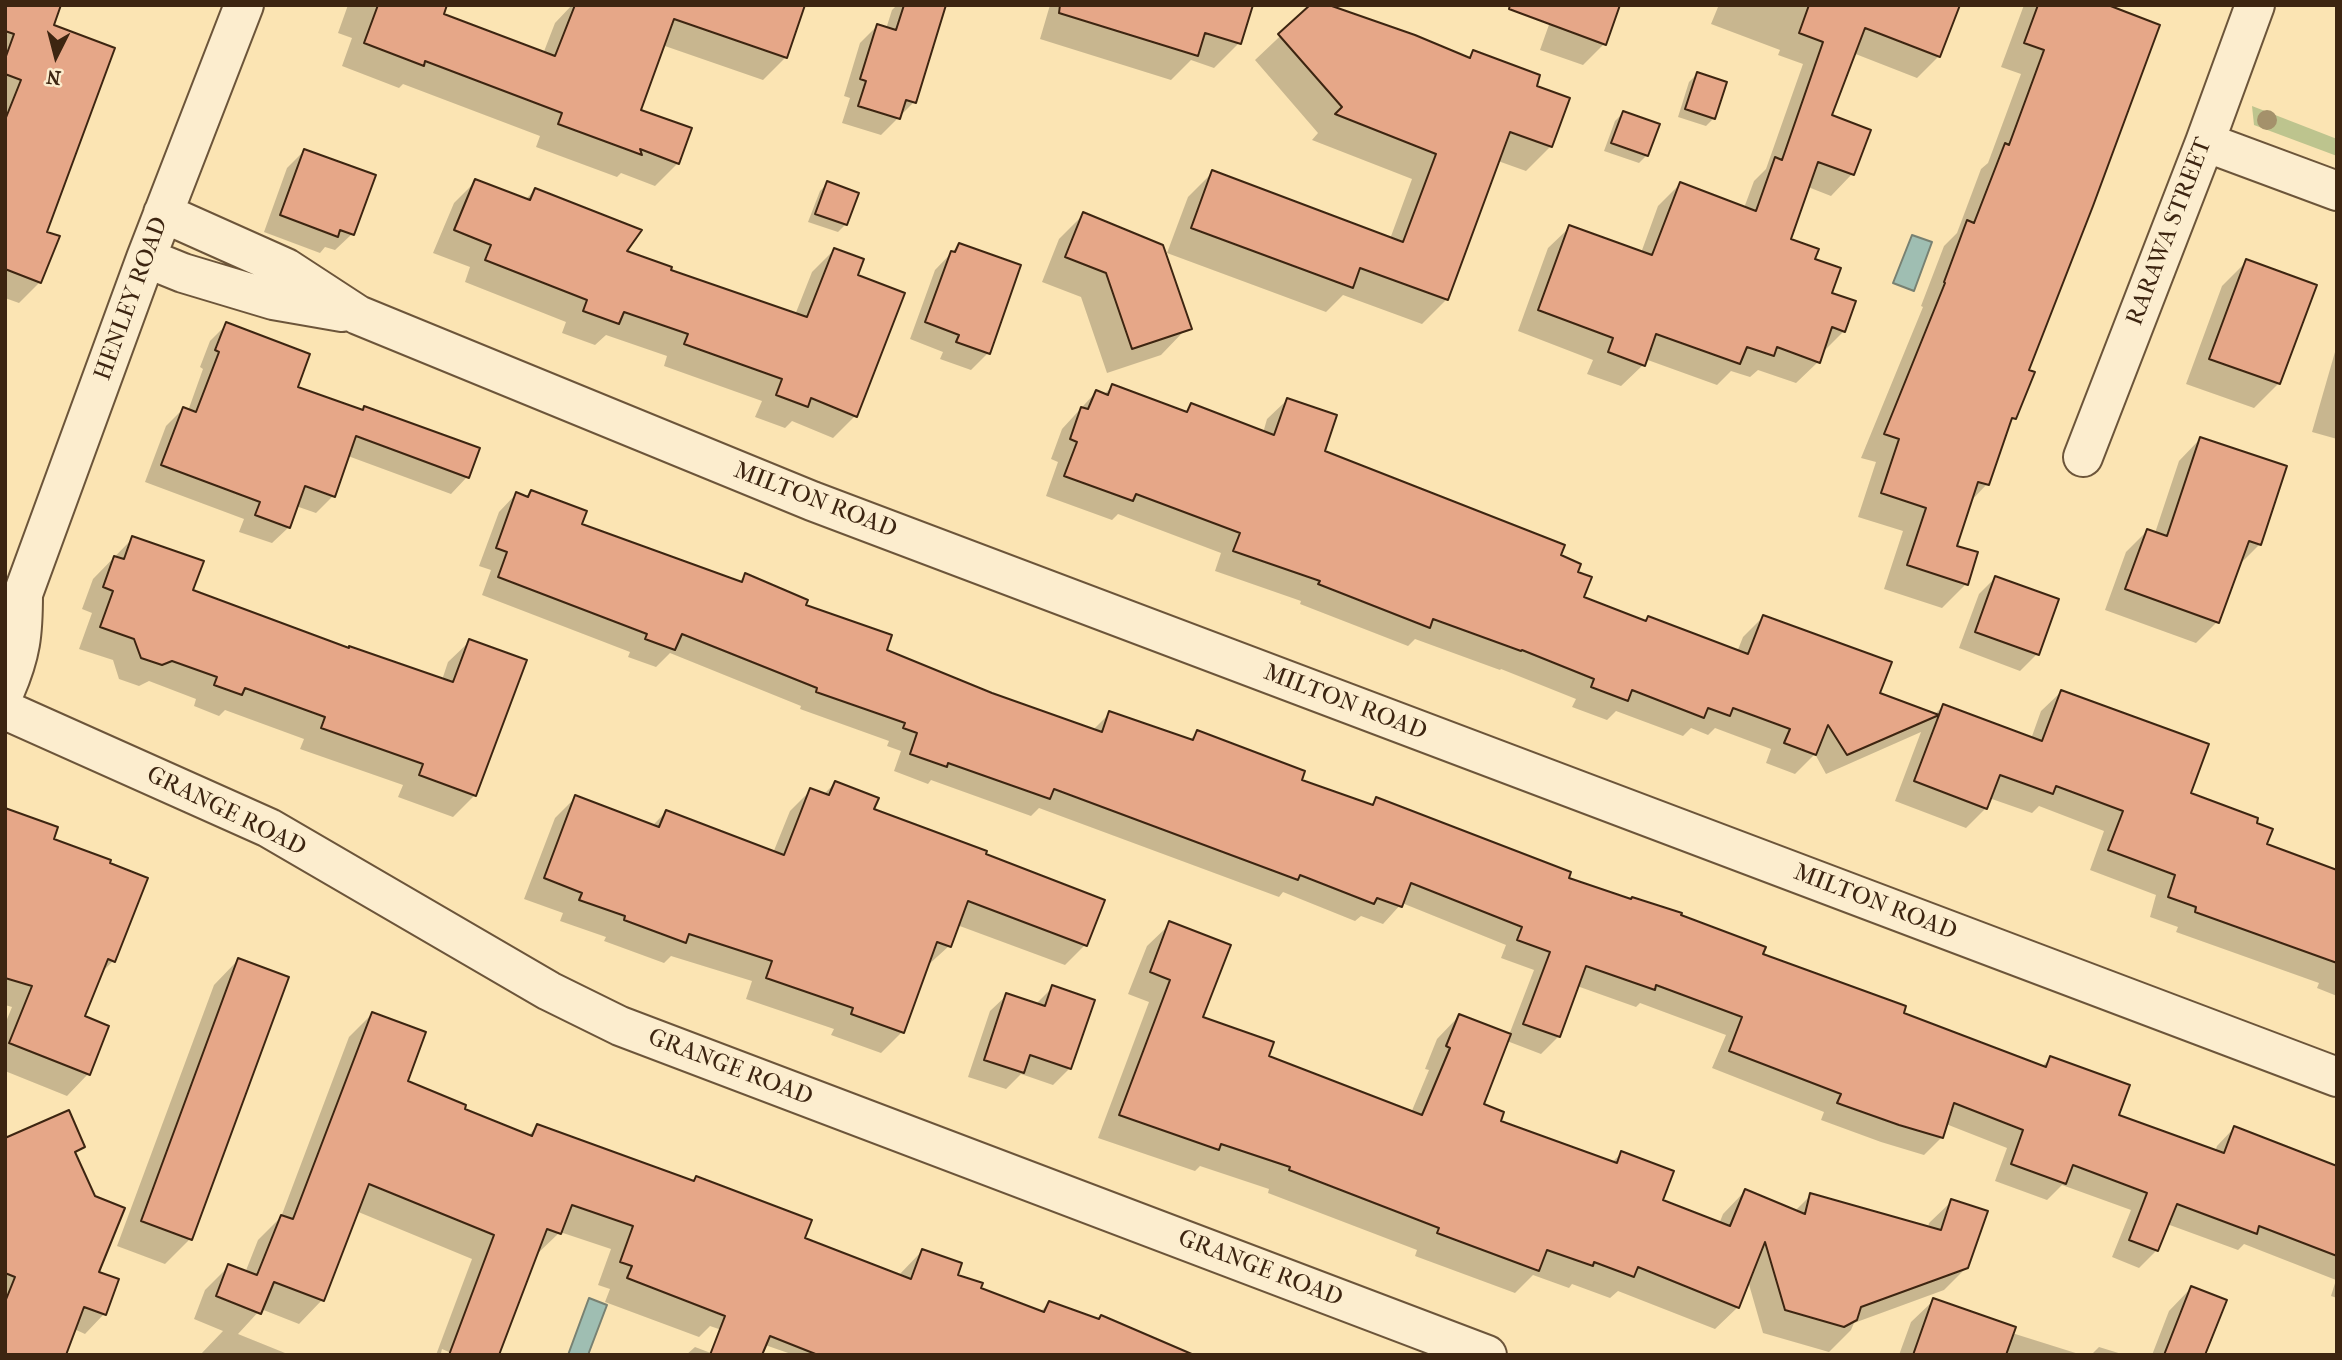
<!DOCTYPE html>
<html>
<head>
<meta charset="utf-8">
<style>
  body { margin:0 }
  #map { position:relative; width:2342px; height:1360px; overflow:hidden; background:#fbe4b3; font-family:"IM FELL French Canon",serif }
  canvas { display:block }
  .frame { position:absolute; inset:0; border:7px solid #3d2511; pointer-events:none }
  .north { position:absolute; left:21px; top:21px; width:70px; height:70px; -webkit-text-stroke:5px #fcedce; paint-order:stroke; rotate:186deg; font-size:19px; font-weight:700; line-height:28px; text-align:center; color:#3d2511 }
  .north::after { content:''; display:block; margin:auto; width:24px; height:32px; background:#3d2511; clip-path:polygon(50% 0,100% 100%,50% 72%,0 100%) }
</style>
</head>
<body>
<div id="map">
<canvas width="2342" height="1360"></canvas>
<div class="frame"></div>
<div class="north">N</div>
</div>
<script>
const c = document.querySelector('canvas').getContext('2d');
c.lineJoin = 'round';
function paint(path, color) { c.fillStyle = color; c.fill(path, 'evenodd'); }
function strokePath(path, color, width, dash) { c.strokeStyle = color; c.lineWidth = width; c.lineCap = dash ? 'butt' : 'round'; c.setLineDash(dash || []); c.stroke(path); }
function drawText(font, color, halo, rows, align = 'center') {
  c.font = font + ' "IM FELL French Canon",serif'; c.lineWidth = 5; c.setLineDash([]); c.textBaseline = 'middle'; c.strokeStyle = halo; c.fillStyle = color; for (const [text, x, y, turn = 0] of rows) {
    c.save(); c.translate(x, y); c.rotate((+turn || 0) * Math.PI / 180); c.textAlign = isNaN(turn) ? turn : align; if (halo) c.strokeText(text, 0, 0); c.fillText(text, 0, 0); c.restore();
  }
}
const green = new Path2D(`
  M2252,106l85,33v17l-83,-31z`);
const water = new Path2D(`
  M1912,235l20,7 -18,49 -21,-8z
  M589,1298l18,7 -19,50h-20z`);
const shadow = new Path2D(`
  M5,5l47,21 -7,207 -5,49 -21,21 -14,-5z
  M348,5h83l10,10 102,39 12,-31 17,-18h231l-17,52 -23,23 -101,-35 -24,66 40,52 -23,23 -34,-13 -4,4 -81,-30 4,-11 -137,-52 -4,4 -57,-22 10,-28 -14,-5z
  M897,5h43l-26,97 -33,33 -39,-12 8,-25 -6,-2 16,-53 17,-17 9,3 6,-19z
  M1050,5h189v38l-25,25 -23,-8 -20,20 -131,-41z
  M1313,5h17l137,53 7,-6 60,35 17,59 -25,25 -28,-10 -51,138 -25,25 -79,-29 -17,17 -159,-59 21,-56 25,-25 177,67 22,-60 -100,-39 6,-7 -63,-73z
  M1556,5l48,39 -21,21 -43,-15z
  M1714,5h244l-19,51 -22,22 -64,-25 -23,63 22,58 -21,22 -23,-9 -19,53 24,20 17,34 14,37 -22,22 -4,9 -22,21 -38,-13 -8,7 -19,-6 -14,14 -72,-26 -2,6 -22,21 -34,-12 6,-14 -75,-29 30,-83 22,-21 71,26 17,-47 22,-22 64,24 10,-27 12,-12 37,-105 -25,-9 2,-5 -69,-26 7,-17z
  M2024,5h79l-76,366 -13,47 -7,7 -20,59 -18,19 -15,44 12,37 -24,24 -58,-19 19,-58 -45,-14 18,-55 -15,-4 62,-151 -2,-1 23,-60 13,-13 24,-64 7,-6 33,-89 -20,-7z
  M1697,74l17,44 -8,8 -28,-9 11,-35z
  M1623,113l24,42 -8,8 -35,-12 11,-30z
  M304,151l48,83 -17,16 -10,-3 -5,6 -56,-21 23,-64z
  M476,181l49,19 10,-10 89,62 44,19 127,44 17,-43 22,-22 21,26v140l-22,22 -41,-17 -7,7 -30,-11 7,-16 -98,-35 3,-10 -61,-21 -11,10 -33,-12 4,-11 -101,-40 5,-15 -37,-14 21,-50z
  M828,183l18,41 -8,8 -30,-10 12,-31z
  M1084,214l102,115 -25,26 -54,18 -26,-76 -39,-15 17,-43z
  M959,245l60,21 -31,87 -17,17 -31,-11 3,-7 -33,-13 25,-69z
  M2247,261l32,122 -25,25 -68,-24 36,-98z
  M227,324l69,64 65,23 4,-3 102,69 -16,17 -103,-38 -15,40 -17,17 -20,-7 -7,21 -17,16 -33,-11 5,-13 -99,-37 21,-56 17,-17 5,2 15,-42 -3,-2 10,-26z
  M2337,345v94l-25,-7z
  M1112,387l72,26 7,-7 72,27 4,-14 20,-19 35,52 237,104 17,17 6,25 63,24 4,-4 88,34 6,-15 20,-20 115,77 56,21 9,-9 88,33 10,-28 20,-19 128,102 66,30 10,21 72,27v124l-20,-8 2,-5 -143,-51 2,-5 -28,-10 6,-22 -66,-25 14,-39 -65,-25 -7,7 -43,-15 -3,10 -20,20 -71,-27 26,-69 -95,42 -11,-20 -20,20 -29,-11 5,-14 -56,-21 -7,7 -17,-7 -8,8 -67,-25 -9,9 -35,-13 4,-8 -75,-30 -1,1 -85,-31 -7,7 -108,-42 1,-3 -86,-30 6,-18 -103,-39 -6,6 -66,-24 12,-34 -7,-3 11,-30 34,-37 7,3z
  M2200,439l60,105 -22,22 -21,56 -21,21 -91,-33 21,-58 21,-21 8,2 24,-72z
  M531,492l49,33 158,58 8,-8 139,76 107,44 101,35 17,-17 79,28 8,-9 103,49 70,25 7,-6 190,79 112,37 82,39 141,59 139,53 10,-9 66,58 98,36 2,-6 17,-18 103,40v130l-6,-2 5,-16 -92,-36 -6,6 -71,-26 -10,26 -18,18 -27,-11 19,-47 -69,-25 -15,15 -52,-19 12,-33 -61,-24 -4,13 -18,18 -43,-13 -60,-22 3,-8 -112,-44 14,-33 -86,-32 -4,4 -59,-21 -18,50 -18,18 -34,-13 -25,64 16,17 113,41 11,-10 39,48 58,23 4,-10 22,-23 50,20 16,-16 117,33 1,-5 23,-22 15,66 -23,23 -90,33 -3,7 -22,22 -66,-19 -15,-52 -10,26 -23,22 -97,-38 -8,7 -38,-14 -3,4 -36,-13 -18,18 -100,-37 2,-6 -149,-57 1,-4 -69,-23 -5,5 -97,-33 51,-136 -21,-8 19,-48 23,-22 31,94 66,39 144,56 18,-43 -4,-1 12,-30 22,-23 50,19 25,-65 -33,-12 5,-13 -104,-42 -19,21 -22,-8 -6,5 -72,-29 -4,5 -240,-89 -8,8 -100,-36 -3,4 -34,-13 7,-20 -14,-5 2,-5 -89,-32 1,-3 -131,-53 -14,14 -28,-10 2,-5 -148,-57 9,-25 -12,-4 20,-54 17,-18 9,4z
  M133,538l58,53 157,58 94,31 6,-18 22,-21 5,154 -22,22 -55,-20 5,-12 -103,-36 4,-10 -79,-29 -6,6 -25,-10 2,-7 -47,-18 -10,5 -20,-7 -6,-19 -34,-11 13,-36 -10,-4 11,-30z
  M1995,578l42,76 -17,17 -61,-23 20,-54z
  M835,783l37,27 111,45 102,90 -20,20 -108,-40 -8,21 -22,20 -25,66 -21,21 -50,-18 3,-6 -88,-30 6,-18 -81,-25 -7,7 -60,-22 2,-4 -46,-16 3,-8 -39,-14 31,-81 21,-21 76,29 14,-14 107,41 17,-42 21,-21 12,5z
  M5,810l47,30 61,121 -12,12 -18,44 24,10 -19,47 -21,22 -62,-25v-47l7,-17 -7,-2z
  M238,960l-48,279 -25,25 -48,-18 97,-261z
  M1053,987l17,81 -17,17 -32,-11 -15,15 -38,-12 22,-66 17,-16 28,10z
  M372,1014l33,68 58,28 65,26 9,-10 266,113 95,37 24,-25 34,25 23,14 61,22 9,-9 49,17 3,-2 94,37h-401l-84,-29 -11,11 -94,-35 5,-13 -12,-4 13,-36 -51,-17 -25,24 -79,99 -14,-6 -1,4 5,2h-10l36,-96 -116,-48 -34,89 -23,24 -38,-15 -23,25 52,21h-90l23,-24 -29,-12 11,-29 23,-23 17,6 13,-33 23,-23 68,-180z
  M5,1140l78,6 -8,8 29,160 -19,20 -11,-5 -69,26z
  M2191,1288l12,67h-51l17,-44z
  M1934,1300l78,33 70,22h-183l12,-33z
  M695,1347l21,8h-30z
  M2099,1347l26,8h-34z`);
const building = new Path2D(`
  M5,5h56l-7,20 61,23 -68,184 13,4 -19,47 -36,-14v-149l16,-40 -16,-6v-15l9,-25 -9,-3z
  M378,5h69l-3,9 111,42 20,-51h230l-18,53 -113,-39 -33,91 51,18 -13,36 -39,-15 2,6 -84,-31 4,-11 -137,-52 -1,5 -60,-23z
  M904,5h42l-30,98 -10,-3 -6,19 -42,-13 8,-25 -6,-2 17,-55 19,6z
  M1060,5h193l-12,39 -36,-11 -7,23 -139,-43z
  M1310,5h19l86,30 55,23 3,-8 67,25 -3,11 33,12 -18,49 -42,-15 -62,168 -88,-32 -7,20 -162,-60 21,-58 191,72 33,-88 -101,-40 7,-7 -64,-73z
  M1510,5h110l-14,40 -97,-36z
  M1809,5h151l-20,52 -75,-29 -33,87 39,15 -17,45 -36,-13 -27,77 28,10 -4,10 26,9 -9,25 24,8 -11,31 -13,-5 -12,36 -43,-16 -3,9 -27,-9 -7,17 -84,-30 -11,32 -37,-14 5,-14 -75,-28 31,-85 83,30 28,-73 76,29 19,-54 7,3 41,-118 -24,-9z
  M2038,5h70l52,20 -67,181 -64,164 6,2 -19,47 -4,-1 -23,67 -11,-3 -21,64 21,6 -10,33 -61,-20 19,-57 -45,-15 18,-54 -15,-5 61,-151 -1,-1 23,-62 7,3 31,-80 4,2 35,-95 -20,-7z
  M1697,72l30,10 -12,37 -30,-10z
  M1623,111l37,13 -12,32 -37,-13z
  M304,149l72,26 -22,60 -14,-5 -2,7 -58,-22z
  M475,179l55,21 5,-12 107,42 -15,21 45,16 -1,3 136,47 27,-69 30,11 -6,16 47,18 -48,124 -46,-19 -3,9 -32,-12 6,-16 -98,-35 4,-10 -64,-22 -5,12 -36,-13 4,-11 -102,-40 6,-15 -37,-15z
  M827,181l32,12 -12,32 -32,-11z
  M1083,212l80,33 29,84 -60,20 -26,-76 -41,-16z
  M959,243l62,22 -31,89 -34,-12 3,-7 -34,-13 26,-71 4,1z
  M2246,259l71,26 -37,99 -71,-25z
  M226,322l84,32 -12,33 65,23 1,-4 116,42 -11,30 -113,-42 -21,61 -30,-11 -15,42 -35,-13 5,-13 -99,-37 22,-58 13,5 23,-60 -4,-2z
  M1112,384l75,28 4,-9 83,32 13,-37 50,17 -12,36 240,94 -4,10 20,9 -3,8 14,5 -8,20 62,24 2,-5 100,38 15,-39 129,47 -12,31 59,22 4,-11 99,37 19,-51 148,54 -18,49 67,25 -1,5 16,6 -6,15 70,26v93l-142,-51 1,-5 -28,-10 7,-22 -67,-25 15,-39 -67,-25 -3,8 -53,-19 -13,34 -73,-28 25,-66 -92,40 -19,-30 -12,30 -32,-12 6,-14 -57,-21 -3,8 -22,-8 -4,10 -72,-28 -4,11 -37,-14 3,-8 -72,-29 -1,1 -88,-32 -3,9 -112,-44 2,-3 -87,-30 7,-18 -104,-39 -3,7 -69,-25 13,-34 -7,-3 11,-32 7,2 8,-19 12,5z
  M2200,437l87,29 -26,79 -12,-4 -30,82 -94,-34 22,-60 20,7z
  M531,490l56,21 -5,13 160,58 3,-9 63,27 -2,5 86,30 -5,15 105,43 110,39 7,-21 84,29 4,-10 108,41 -3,9 71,25 3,-8 195,75 -2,6 62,21 1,-2 50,16 -1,2 85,32 -3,7 143,52 -2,7 142,54 4,-11 80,29 -11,30 105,38 10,-27 103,40v90l-78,-30 -2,8 -80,-30 -19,47 -29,-11 18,-47 -74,-28 -7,19 -55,-20 12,-34 -69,-27 -11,35 -44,-13 -62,-22 4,-9 -112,-43 13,-34 -86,-32 -1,5 -69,-24 -26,71 -37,-13 27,-72 -33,-12 5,-13 -111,-44 -9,24 -25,-9 -3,6 -74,-29 -2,5 -244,-91 -4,10 -102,-36 -1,4 -37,-13 7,-21 -14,-5 2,-5 -89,-31 1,-4 -135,-54 -7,16 -30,-11 2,-5 -149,-57 9,-25 -11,-4 20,-56 12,5z
  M132,536l72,25 -11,29 156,58v-2l104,36 16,-43 58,21 -51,136 -57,-21 4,-11 -102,-36 4,-11 -80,-29 -3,7 -28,-10 3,-8 -45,-16 -10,4 -21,-7 -7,-19 -34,-12 13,-36 -10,-4 11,-31 10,3z
  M1995,576l64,23 -20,56 -64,-23z
  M835,781l44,17 -5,11 113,42 -1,3 119,46 -18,46 -119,-45 -17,46 -14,-5 -33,91 -53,-19 2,-6 -87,-30 6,-17 -83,-27 -3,9 -62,-23 1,-4 -46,-16 3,-7 -38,-15 31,-83 84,32 7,-17 118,45 26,-67 19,7z
  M5,808l53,19 -4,12 57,21 -1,3 38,15 -33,84 -7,-3 -23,57 24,10 -19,49 -81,-32 23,-57 -27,-8z
  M1169,921l62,24 -28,72 71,25 -5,14 153,59 28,-67 -4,-2 13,-32 52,20 -27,70 20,8 -3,9 116,42 4,-12 53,20 -11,29 67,26 15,-37 60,25 5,-21 131,37 10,-31 37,12 -20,57 -107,39 -4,13 -13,7 -59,-17 -20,-68 -26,66 -101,-41 -4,10 -40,-15 -1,4 -46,-16 -8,21 -102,-38 2,-5 -150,-58 1,-3 -69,-23 -2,6 -100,-35 51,-135 -20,-8z
  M238,958l51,19 -97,263 -51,-19z
  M1052,985l43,15 -24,69 -41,-14 -6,18 -40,-13 22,-67 39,13z
  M372,1012l54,20 -18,49 58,24 -1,4 67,27 5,-12 157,57 2,-5 116,44 -7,18 106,41 11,-30 40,14 -4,12 25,8 -2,5 63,24 5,-11 50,18 2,-4 93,40h-376l-48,-19 -8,19h-52l15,-39 -98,-38 5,-12 -12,-4 13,-36 -61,-21 -11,29 -14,-5 -48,126h-50l45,-120 -125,-51 -45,117 -50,-19 -13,32 -45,-18 12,-32 29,11 24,-60 12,4z
  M69,1110l16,37 -10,5 20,44 30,12 -26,64 20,7 -13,36 -22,-8 -18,48h-61v-53l10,-25 -10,-4v-135z
  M2191,1286l36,14 -22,55h-41z
  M1933,1298l83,29 -10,28h-93z`);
const minor = new Path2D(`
  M2205,142l132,49
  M163,213l123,55 72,47 454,186 1525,576
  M146,258l37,15 90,27 69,12
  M2083,457l122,-315 50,-137
  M5,691c16,-37 18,-57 18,-97l123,-336 98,-253
  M5,710l264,118 280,163 71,35 867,329`);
const trees = [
  [2267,120]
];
const streetNames = [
  ["RARAWA STREET",2170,232,-69],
  ["HENLEY ROAD",132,299,-70],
  ["MILTON ROAD",815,501,21],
  ["MILTON ROAD",1345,703,21],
  ["GRANGE ROAD",226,812,26],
  ["MILTON ROAD",1875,903,21],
  ["GRANGE ROAD",730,1068,21],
  ["GRANGE ROAD",1260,1269,21]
];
paint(green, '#bdc48e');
paint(water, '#9fbeb2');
strokePath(water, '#788172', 2);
paint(shadow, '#0003');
paint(building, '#e6a788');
strokePath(building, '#3d2511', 2);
strokePath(minor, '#6c553a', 42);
strokePath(minor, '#fcedce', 38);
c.fillStyle = '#a4916b';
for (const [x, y] of trees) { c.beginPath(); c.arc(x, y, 10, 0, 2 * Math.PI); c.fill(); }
drawText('24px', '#3d2511', '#fcedce', streetNames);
</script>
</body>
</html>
